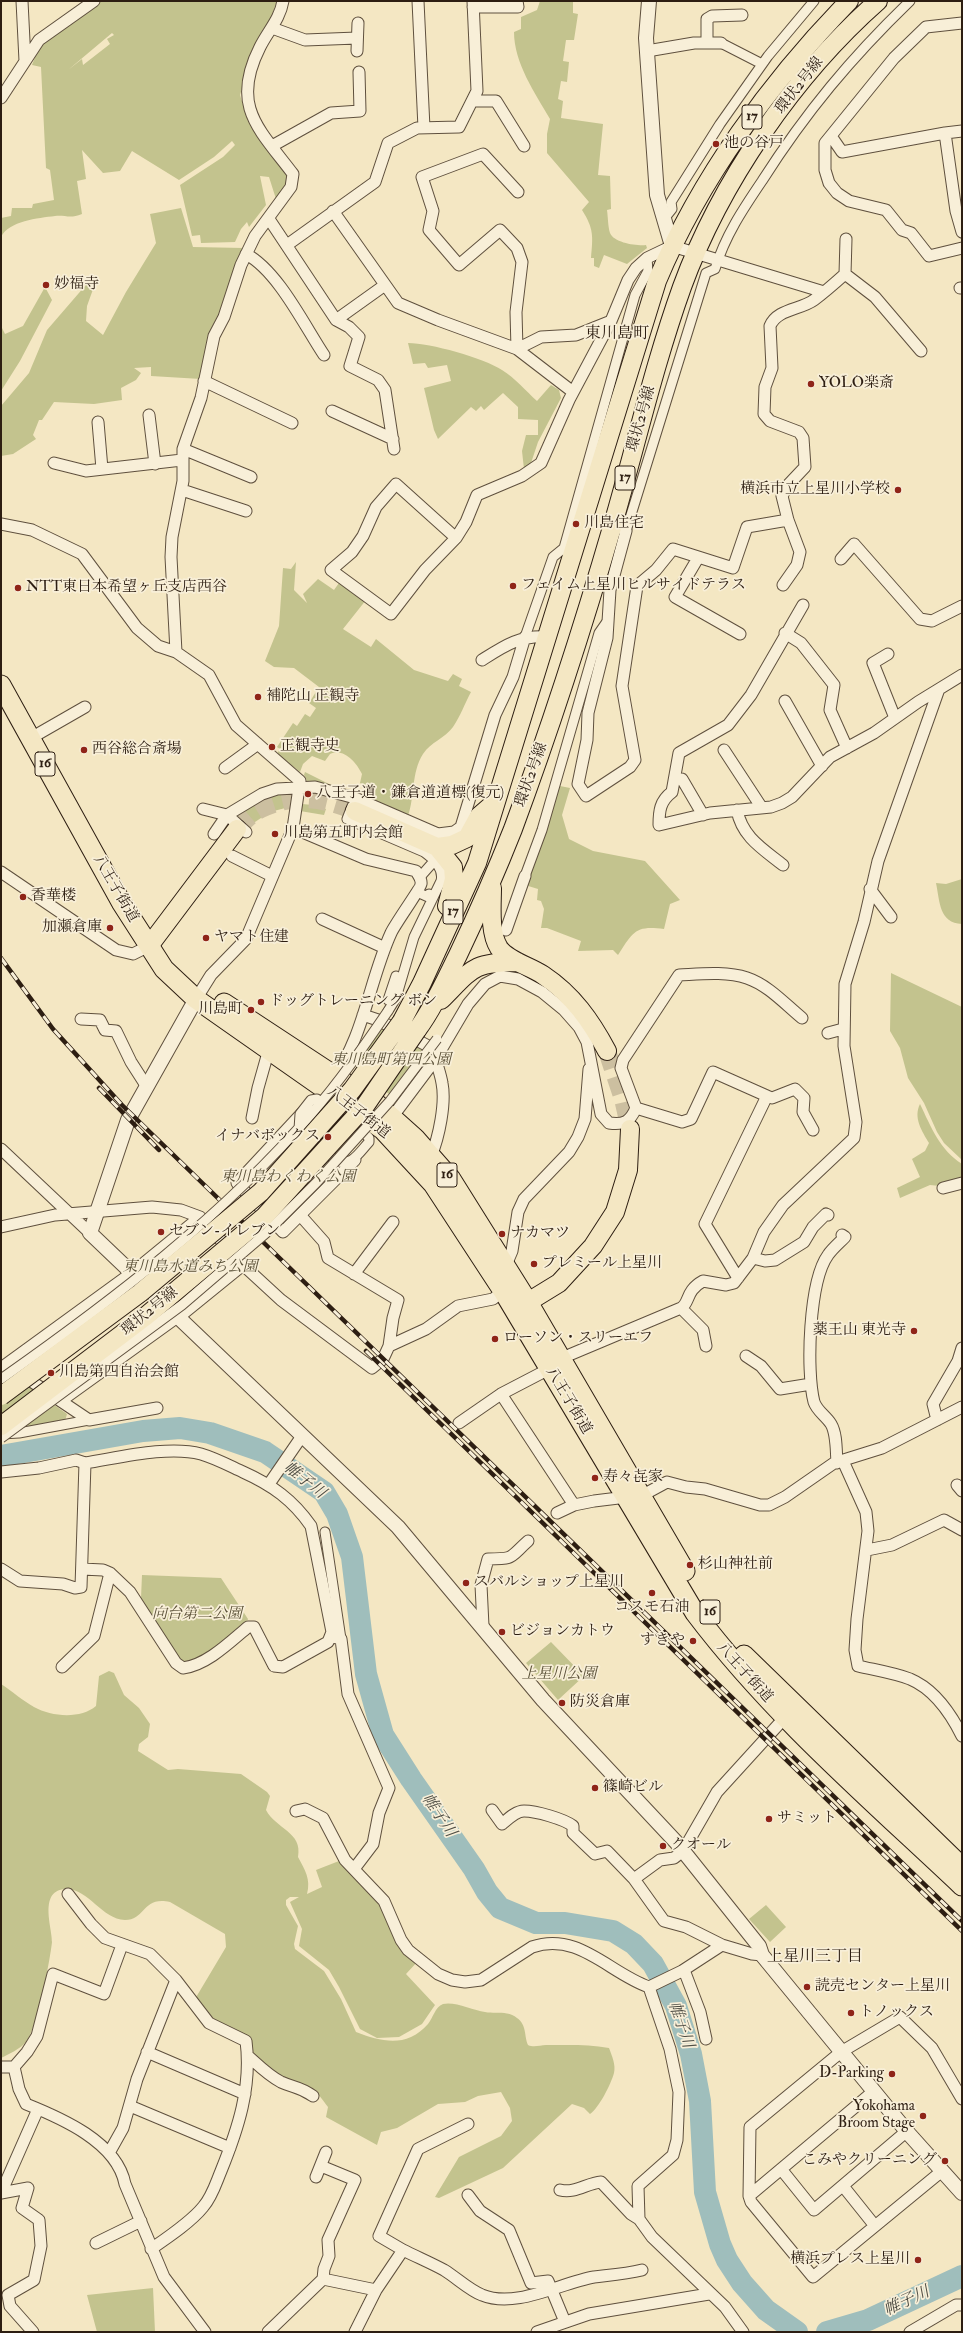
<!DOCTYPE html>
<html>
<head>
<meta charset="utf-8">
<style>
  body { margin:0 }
  #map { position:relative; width:963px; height:2333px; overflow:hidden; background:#f4e7c3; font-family:"IM FELL Double Pica",serif }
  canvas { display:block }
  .frame { position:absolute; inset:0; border:2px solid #2d1e12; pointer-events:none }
</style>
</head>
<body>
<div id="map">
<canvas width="963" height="2333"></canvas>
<div class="frame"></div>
</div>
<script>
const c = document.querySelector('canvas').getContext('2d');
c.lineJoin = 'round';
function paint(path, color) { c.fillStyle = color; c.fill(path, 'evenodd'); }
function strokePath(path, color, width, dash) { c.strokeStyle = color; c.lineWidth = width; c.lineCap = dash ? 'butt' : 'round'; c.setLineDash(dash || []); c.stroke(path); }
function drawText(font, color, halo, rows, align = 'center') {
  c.font = font + ' "IM FELL Double Pica","Noto Serif JP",serif'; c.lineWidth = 3.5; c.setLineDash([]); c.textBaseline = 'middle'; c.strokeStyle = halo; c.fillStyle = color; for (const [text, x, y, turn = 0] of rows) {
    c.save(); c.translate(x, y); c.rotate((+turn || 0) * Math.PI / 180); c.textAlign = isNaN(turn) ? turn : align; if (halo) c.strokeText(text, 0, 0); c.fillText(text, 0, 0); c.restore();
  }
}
const green = new Path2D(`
  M96,1h181l-8,22 -14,21 -15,51 8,26 41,53 -4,12 -9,13 -7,-22 -9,-1 6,29 -17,22 -2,-5 -6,7 -6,13 -34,1 -1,-8 -8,1 -12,-51 43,-28 12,-12 -3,-4 -18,16 -35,23 -47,-29 -12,20 -17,2 -21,-23 4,29 -9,2 5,33c-12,5 -16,1 -27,2 -17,2 -46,5 -54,21v-19l10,-2 1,-8h20l1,-4 21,-4 -4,-30 -4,-2 -5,-101 -9,-2 9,-23zM112,33l2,2 -7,4 3,5 -27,21 -1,-6 -14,11z
  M540,1h33v12l5,1 -4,26h-8l-3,21 6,1 -2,20 -6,-1 -3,18 5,2 -2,17 42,6 -5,51 12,1 1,33 -4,1c1,7 1,17 3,23 4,10 27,13 36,12l1,3 -20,16 -23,-9 -5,13 -5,-2v-8h-3c2,-22 3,-29 -9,-48l7,-8 -42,-49v-19l3,-15c-15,-26 -36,-56 -36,-87l7,-3v-12l16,-7z
  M181,208l12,39 51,1 -43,131 -50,-3v-9l-17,1 7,5 -5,7 -15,8 1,12 -28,4 -40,-2 -12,18h-3l-6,15 3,4 -23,15 -12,2v-50l28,-33 18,-43 44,-51 5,2 -9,25 -1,15 17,14 23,-43 30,-49 -6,-29z
  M45,287l7,13 -32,61 -19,30v-65l4,8 18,-8z
  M408,343c22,0 76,15 94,27 13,8 24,21 35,31l14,-16 8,5 2,8 -23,44 -7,21 -7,6 -2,-18 4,-16h12v-15l-20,-1v-12l-15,-14 -19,17 -3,-4 -5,5 -5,-4 -33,32 -4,-9 -10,-42 27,-7 -4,-16 -19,3 -3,-5 -12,1z
  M296,562l-2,28 13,13 -4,-9 15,-15 16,11 5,-7 27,17 -23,29 28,18 5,-8 38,31 34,11 5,-7 9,5 -3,7 12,6c-6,11 -11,25 -18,35 -8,11 -22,15 -30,27 -12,19 -8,42 -15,62l-36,-16 3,-9 -15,-8 2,-9c-6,-12 -18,-26 -32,-20l-5,7 -13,-5 -9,8 -3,8 -23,-18 3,-5 -3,-2 16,-24 4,3 8,-12 5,3 6,-9 -7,-5 10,-16 -25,-19 -20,-1 -9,-6 14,-35 4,-58 8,1z
  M305,772l28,14 -1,1 -25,-6 -3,-6z
  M560,786l10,2 -8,27 7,24 24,12 52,10 35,39 -10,4 -6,25c-29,-4 -31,3 -46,26l-5,-5 -35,1 3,-10 -34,-13h-6l3,-19 -3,-8 -4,-1 1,-11 -13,-4z
  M278,792l17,2 -2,12 -23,6 -24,16 -11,-12 8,-7z
  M302,804l11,1 13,4 -2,6 -24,-4z
  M962,879v45c-23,-1 -22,-22 -26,-41l10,1z
  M891,973l71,34v153l-18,-17 -7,-11 -13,-29 -16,-25 -8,-30 -10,-17z
  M383,1027l49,25c-3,18 -25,35 -37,47l-41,-34 23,-34z
  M920,1104c11,23 20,46 42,60v14l-20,4 -2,4 -10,-1 -30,13 -3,-10 23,-11 -8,-18 13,-8 4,-8c-7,-12 -16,-25 -9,-39z
  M8,1372l59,42 -2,7 -46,9h-18v-53z
  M142,1575l79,3 27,41 -2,5 -30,25 -26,15 -9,-1 -40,-65z
  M551,1642l33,34 -26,24 -32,-37z
  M109,1671l5,2 10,22 15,13 11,16 -2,13 -9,7 -1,7 30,19 10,-1 63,5 26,18 3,4 -4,14c10,19 37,22 32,47 7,13 13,22 9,37l15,-7 -6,-17 23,-9 21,23 14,10 44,67 -12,13 29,31 -13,19 -23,13 -22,1 -17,-9 -21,-42 -10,-17 -30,-24 3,-17 -12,-27 9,-5h-9l-4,3v5l12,21 -4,18 1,5 29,22 17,28 15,33c26,10 51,16 72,-8 5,-6 7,-17 15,-20 11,-3 30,6 42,8 10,2 23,-2 32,6 10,7 7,18 11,27 6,3 12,0 18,0 22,0 42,-1 63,3 3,8 7,17 5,25 -3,11 -15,35 -24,41l-6,-6 -12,-4 -69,64 -64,30 -4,-1 24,-40 42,-21 11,-15 -2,-13 -9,-16 -23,4 -13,6 -27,2 -41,24 -16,4 -4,13 -51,-28 2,-10c-4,-5 -9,-13 -14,-16 -30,-18 -55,-9 -67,-52l-37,-17 -15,-23 31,-52 -1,-13 -55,-32c-28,-6 -24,18 -45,18 -24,-1 -37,-33 -61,-31 -26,3 -11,41 -12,53 -2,19 -15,87 -26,100 -6,7 -17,12 -25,16v-374c11,7 22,17 33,23 18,10 47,12 62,-1l3,-30z
  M766,1905l20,22 -16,15 -21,-23z
  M153,2288l2,44h-58l-10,-37z`);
const river = new Path2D(`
  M1,1456l142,-25 37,-3 30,5 55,19 59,40 13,22 15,43 14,117 17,61 28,44 63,90 13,23 13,16 36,15h29l48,8 21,13 19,20 23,42 15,48 9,47 5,91 15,52 7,16 15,23 24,27 31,22
  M827,2332l41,-12 94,-44`);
const primaryTunnel = new Path2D(`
  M237,829c7,-7 15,-16 24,-20 34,-16 61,-11 94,2
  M607,1051l16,48 7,30`);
const pedestrian = new Path2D(`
  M721,43l41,21
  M664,219l8,-10 -1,-7 49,-78 48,-68 46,-55
  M626,531l80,-258 9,-4c10,-33 28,-60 47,-88 44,-69 89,-123 148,-180
  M525,637l28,-80 11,-9 71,-253 13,-24 -1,-13
  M352,806l-5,13 77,33c10,7 20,17 17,29l-27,56 -18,61 -8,13
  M525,876l17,-46 57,-197 7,-10
  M420,877l15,-17
  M417,892l11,5 1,-3
  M388,1000l8,-24
  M327,1147l7,14c18,6 24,-7 35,-19v-4l-7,-7
  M61,1402l118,-85
  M2,1434l17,-1 70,-13
  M325,1532l16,107`);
const minor = new Path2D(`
  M22,1l3,60
  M418,1l6,127
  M473,7h45l-1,-6
  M962,23l-36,4 -32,31 -69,85v27l4,13 8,10 12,8 37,9 16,20 9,3 18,23 33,-8
  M272,28l33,12 52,-2
  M707,43v-24l5,-3 30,-1
  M357,51l1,-28
  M647,51l47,-8h27
  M1,98l38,-58 55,-39
  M473,101h23l28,45
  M962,131l-17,2 11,78 6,21
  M831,136l11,16 103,-19
  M272,146l59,-33 29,-2 -1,-39
  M518,192l-35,-38 -61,23 11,34 -4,19 30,35 41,-35 17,18 5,14 -6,50 1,37 56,43
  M333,211l65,92 40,17 79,29 24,-12 35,-2 35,-14
  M269,219l67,101 13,7 10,10 -9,29 28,14 7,10 9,59
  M287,245l88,-63 13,-39 29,-15 42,-1 18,-36 -4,-90
  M246,254c32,17 58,71 78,101
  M845,274l30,23 46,54
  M960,288h2
  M336,320l49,-35
  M204,381l88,42
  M332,411l61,28
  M149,415l6,49
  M98,422l4,47
  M183,449l68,28
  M54,463l32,8 96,-11
  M182,490l64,21
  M1,524l31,6 50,24 55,74 21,18 18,6 33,23 27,50 64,56 -7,47 -47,111 -35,36 -15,24
  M613,524l13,7 -16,59 -3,48 -19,75 -1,27 -9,44 8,12 44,-29 5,-7 -13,-74 15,-100 19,-16 17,-21 60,19 14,-41 41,-7
  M456,538l-60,-54 -20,23 -13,29 -11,16 -21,18 60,44 34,-44 31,-32 10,-16 11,-27 45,-19 19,-13 28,-63 42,-79 17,-41 8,-12 11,-10 25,-12 152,46
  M698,558l-23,39 65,37
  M841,559l13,-15 66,75 12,2 30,-15
  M783,585l14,-20 3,-13 -12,-32 -6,-24 6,-11 17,-18 -2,-29 -4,-6 -29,-11 -6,-7 1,-27 7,-19 -2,-42c7,-17 30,-16 44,-26 11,-8 21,-17 31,-26l1,-35
  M803,605l-52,90 -23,30 -49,28 -7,39c-12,9 -13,19 -13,33l51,-12 61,-6 11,-4 10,-6 38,-40 44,-24 44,-31 44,-27
  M785,633l16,10 33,42 -4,25 17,38
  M176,652l-5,-95 1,-20 11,-56v-32l18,-51 13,-62 10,-19 17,-52 14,-29 36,-49 2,-13c-34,-45 -63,-68 -33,-127 8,-16 20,-28 23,-46
  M888,654l-15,9 22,55
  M482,660c22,-14 38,-25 65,-23
  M785,701l37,65
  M31,738l54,-31
  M724,750l38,58
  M225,768l33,-24
  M682,779l21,36
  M203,809l24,6 35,-21 15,-5 38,-2 40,11 83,36 16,-2 7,-5 34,-112 18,-38 12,-40
  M737,810c5,27 26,39 46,55
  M293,828l73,31 50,12c2,4 6,8 5,13 0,4 -26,40 -30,49 -22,48 -27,105 -59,147
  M214,834l13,-19 19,17
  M232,856l40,20
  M1,872l115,78 17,4 16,-8
  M870,889l21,28
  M322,919l63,29
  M506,930l19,-54
  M363,1015l15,5 56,29c1,12 6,22 8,34 4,20 -3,54 -11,73
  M81,1019l19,1 5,10 11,1 15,31 16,25
  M828,1033l15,-4
  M767,1096l5,2 23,-9 9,9 -1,14 10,18
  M636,1108l46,14 9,-3 22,-47 54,24 -62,128 33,54
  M304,1111l-67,72 46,49 17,-17 24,27 4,16 70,42 -5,18 -4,28
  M393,1116l42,-56 33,-56 17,-20 15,-8 18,3 24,13 22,18 15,17 8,15 14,72 8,9c15,2 21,-1 27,-15l-15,-40 2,-8 56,-85c21,-1 47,-4 68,3 21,7 38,26 55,40
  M252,1118l6,-30 11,-39
  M1,1149l89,84
  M943,1188l19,-5
  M300,1215l55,-55
  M1,1227l54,-12 97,-8 29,3 19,7 43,48 38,35 91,68 11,-9 6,-13 37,-17 32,-23 35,-7 10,-8
  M753,1258l12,3 10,-1 29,-18 9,-15 13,-13 2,1
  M506,1265l6,-14 6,-39 6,-13 45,-47 9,-15 7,-18 4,-50
  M354,1274l39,-52
  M681,1308l22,22 3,16
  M179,1317l64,-52
  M746,1356l15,10 19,23 31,-5
  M562,1358l119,-50c9,-5 4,-17 22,-27l23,4 8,-2 19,-25 11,-26 19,-27 71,-67 2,-16 -12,-76 1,-62 19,-62 14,-61 61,-172
  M1,1368l132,-96 67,-55
  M22,1375l67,45 68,-12
  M501,1394l73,111
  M937,1420l-4,-16 25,-43 4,-13
  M459,1423l42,-29 48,-25
  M843,1461l23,51 2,19 -11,88 -2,31 3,16c17,4 36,7 52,13 24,10 41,35 52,57
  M837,1463c-1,-12 0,-29 -6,-39 -5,-8 -14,-13 -17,-22 -8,-31 -5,-121 14,-147 4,-6 11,-12 17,-18l-3,-2
  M1,1472l38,-4 37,-8 9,3
  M269,1484l33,-48
  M957,1485l5,6
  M557,1513l17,-8 20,-4 49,-6 24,-13 19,5 19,2 55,16h9l16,-8 49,-34 48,-15 80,-41
  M867,1550l25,-5 52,-25 18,10
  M1,1569l19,12 43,3 12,4 6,-1 4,-124c33,-5 83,-18 116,-9 14,4 29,12 42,18 29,13 50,28 68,54l21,106 -4,10 -45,25 -9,-1 -20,-39h-6c-18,15 -41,38 -65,41l-7,-5 -46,-71 -20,-19
  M483,1626l-2,-41 7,-26c27,0 21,-1 40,-18
  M332,1637l9,2 7,55 41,94 -10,25 -6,31 -19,25
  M62,1667l32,-31 16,-63 -7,-3 -21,-1
  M492,1810l10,14c6,-5 14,-13 22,-13 12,0 40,8 49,15v7l22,21 12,-3 27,28 30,42 22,6 36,18
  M296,1811l9,-2 18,9 22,42 39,41 17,39 7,10 30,24 14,6 13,2 16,-2 51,-33c46,-16 77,26 117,40l33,-16 40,-26 30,9 10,1
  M634,1879l26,-19 14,-2 9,-7 34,-59 71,-78
  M68,1894l23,30 14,14 45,16 26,26 33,43 37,18c6,46 -8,88 -25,130 -5,12 -9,26 -18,36 -12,15 -36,31 -52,42
  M684,1970l16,42 6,27
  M649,1987l21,62 9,43 -2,48 -4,15 -35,31 1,33 13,18 73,70 18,25
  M147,2052l98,42
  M248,2056c10,9 21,20 33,26 13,6 18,4 32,14
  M1,2067h13l13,-15 10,-16 16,-62 51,20 18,-49
  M14,2067l5,22 7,15c35,14 91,38 99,80l39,93 41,55
  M130,2106l100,42
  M109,2153l14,-25 14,-49 39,-99
  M321,2166l34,14 -27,60 1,16 -5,13 -1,10
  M781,2169l33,41 93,-79
  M942,2171l-129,106 -62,-75 -2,-6 1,-69 91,-75 59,-35 32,31 30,51
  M316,2177l10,-25
  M843,2186l32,40
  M560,2190c15,4 27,-7 41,-8l30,32 8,5
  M1,2193l27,-5 -6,20 17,12 2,26 -7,34 -26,15 2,11 23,26
  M1,2193l37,-84
  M468,2195l12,16 29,19 22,53 17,-2 17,41
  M749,2196l125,-105
  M96,2243l45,-22
  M403,2250l-24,-14 39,-87 50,-25
  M268,2332l55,-53 53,11 27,-40c14,7 28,13 41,20 13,8 25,20 38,25 34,14 78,-12 112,-18 17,-2 32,-3 48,-7
  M355,2332l21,-42
  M537,2332l52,-18 120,-20
  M910,2332l46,-27h6`);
const tertiary = new Path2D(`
  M649,1l-3,37 11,157 15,51
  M196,999l-68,121 -38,113 308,294 145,173 133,142 83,104 3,9 147,179 53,59`);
const primary = new Path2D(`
  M355,811l82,36 16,20 1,12 -7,27
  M437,847l15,-2 15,-7 12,-22 15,-13
  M492,888c0,17 -3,44 7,60 9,13 31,18 44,27 30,20 48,46 64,76
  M149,946l88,-117
  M441,1000c31,-31 31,-38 77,-38
  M402,1021l20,-38 55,-120 180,-582c43,-103 114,-200 192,-280
  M417,1030c17,-23 28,-49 41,-75 20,-42 38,-83 55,-126 37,-100 70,-202 100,-305 23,-79 41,-159 69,-237 38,-104 112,-212 196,-286
  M515,1310l44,-27 34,-37 22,-34 13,-42 2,-41`);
const trunk = new Path2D(`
  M1,685l120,217 43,67 32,30 187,131 50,54 70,107 192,322c77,102 175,186 267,273
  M224,1003l152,100 39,35 36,41 77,123 157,269
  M744,1655l218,212`);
const rail = new Path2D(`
  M1,958l52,71 69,76 840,816
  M99,1088l60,62
  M366,1351l596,580`);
const pedestrianBridge = new Path2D(`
  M299,1129l1,-15 11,-14 6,-1 4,3
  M1,1379c112,-79 221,-162 311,-266 28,-32 52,-67 76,-102
  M1,1438l181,-133 84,-72 51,-51 73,-81 47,-62`);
const primaryBridge = new Path2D(`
  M1,1396l139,-103 121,-101 91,-102 50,-69
  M1,1426l145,-110 118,-99 101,-111 52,-76`);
const markers = [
  [716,144,4,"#8f2418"],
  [46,285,4,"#8f2418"],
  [811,384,4,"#8f2418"],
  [898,490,4,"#8f2418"],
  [576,524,4,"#8f2418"],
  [513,586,4,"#8f2418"],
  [18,588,4,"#8f2418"],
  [258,697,4,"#8f2418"],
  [272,747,4,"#8f2418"],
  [84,750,4,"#8f2418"],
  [308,794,4,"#8f2418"],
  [275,834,4,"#8f2418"],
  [23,897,4,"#8f2418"],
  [110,928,4,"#8f2418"],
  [206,938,4,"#8f2418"],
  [261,1002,4,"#8f2418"],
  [251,1010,4,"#8f2418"],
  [328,1137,4,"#8f2418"],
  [161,1232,4,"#8f2418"],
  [502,1234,4,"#8f2418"],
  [534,1264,4,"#8f2418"],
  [914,1331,4,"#8f2418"],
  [495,1339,4,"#8f2418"],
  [51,1373,4,"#8f2418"],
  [595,1478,4,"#8f2418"],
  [690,1565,4,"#8f2418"],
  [466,1583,4,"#8f2418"],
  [652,1593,4,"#8f2418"],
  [502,1632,4,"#8f2418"],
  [693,1641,4,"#8f2418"],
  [562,1703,4,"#8f2418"],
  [595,1788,4,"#8f2418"],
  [769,1819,4,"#8f2418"],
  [663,1846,4,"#8f2418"],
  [807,1987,4,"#8f2418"],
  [851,2013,4,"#8f2418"],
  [892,2074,4,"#8f2418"],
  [923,2116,4,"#8f2418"],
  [945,2161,4,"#8f2418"],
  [918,2260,4,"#8f2418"]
];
const shields = [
  [752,117,20],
  [625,478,20],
  [45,764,20],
  [453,912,20],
  [447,1175,20],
  [710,1612,20]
];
const shieldNames = [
  ["17",752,117],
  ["17",625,478],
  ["16",45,764],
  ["17",453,912],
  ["16",447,1175],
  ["16",710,1612]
];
const streetNames = [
  ["環状2号線",800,86,-52],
  ["環状2号線",642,419,-74],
  ["環状2号線",532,775,-70],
  ["八王子街道",115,889,60],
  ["八王子街道",358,1113,38],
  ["環状2号線",150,1312,-39],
  ["八王子街道",568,1401,59],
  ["八王子街道",744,1673,48]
];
const poiNames = [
  ["池の谷戸",724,144],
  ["妙福寺",54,285],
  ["YOLO楽斎",819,384],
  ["横浜市立上星川小学校",890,490,"right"],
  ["川島住宅",584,524],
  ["フェイム上星川ヒルサイドテラス",521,586],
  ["NTT東日本希望ヶ丘支店西谷",26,588],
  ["補陀山 正観寺",266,697],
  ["正観寺史",280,747],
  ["西谷総合斎場",92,750],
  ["八王子道・鎌倉道道標(復元)",316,794],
  ["川島第五町内会館",283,834],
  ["香華楼",31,897],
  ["加瀬倉庫",102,928,"right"],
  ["ヤマト住建",214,938],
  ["ドッグトレーニング ボン",269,1002],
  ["川島町",243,1010,"right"],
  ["イナバボックス",320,1137,"right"],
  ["セブン-イレブン",169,1232],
  ["ナカマツ",510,1234],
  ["プレミール上星川",542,1264],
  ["薬王山 東光寺",906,1331,"right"],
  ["ローソン・スリーエフ",503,1339],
  ["川島第四自治会館",59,1373],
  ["寿々㐂家",603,1478],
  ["杉山神社前",698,1565],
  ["スバルショップ上星川",474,1583],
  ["コスモ石油",652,1608,"center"],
  ["ビジョンカトウ",510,1632],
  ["すきや",685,1641,"right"],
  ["防災倉庫",570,1703],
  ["篠崎ビル",603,1788],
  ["サミット",777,1819],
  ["クオール",671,1846],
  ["読売センター上星川",815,1987],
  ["トノックス",859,2013],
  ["D-Parking",884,2074,"right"],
  ["Yokohama",915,2107,"right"],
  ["Broom Stage",915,2124,"right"],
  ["こみやクリーニング",937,2161,"right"],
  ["横浜プレス上星川",910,2260,"right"]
];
const parkNames = [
  ["東川島町第四公園",391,1061],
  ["東川島わくわく公園",288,1178],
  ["東川島水道みち公園",190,1268],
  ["向台第二公園",197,1615],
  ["上星川公園",559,1675]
];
const neighbourhoodNames = [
  ["東川島町",617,335],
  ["上星川三丁目",815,1958]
];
const waterNames = [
  ["帷子川",304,1481,38],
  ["帷子川",438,1816,56],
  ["帷子川",680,2025,71],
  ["帷子川",907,2302,-25]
];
paint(green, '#c3c38e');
strokePath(river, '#9fbebc', 22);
strokePath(primaryTunnel, '#ccbfa0', 18, [18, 9]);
strokePath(pedestrian, '#5f503e', 11);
strokePath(minor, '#5f503e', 13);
strokePath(tertiary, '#5f503e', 16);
strokePath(primary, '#2d1e12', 20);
strokePath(trunk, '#2d1e12', 21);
strokePath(pedestrian, '#f8efd8', 9);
strokePath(minor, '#f8efd8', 11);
strokePath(tertiary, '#f8efd8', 14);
strokePath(primary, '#f4e7c3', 18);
strokePath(trunk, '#f4e7c3', 19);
strokePath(rail, '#2d1e12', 4.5);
strokePath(rail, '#f8efd8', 3, [9]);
strokePath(pedestrianBridge, '#5f503e', 11, []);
strokePath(primaryBridge, '#2d1e12', 20, []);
strokePath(pedestrianBridge, '#f8efd8', 9);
strokePath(primaryBridge, '#f4e7c3', 18);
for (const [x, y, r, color] of markers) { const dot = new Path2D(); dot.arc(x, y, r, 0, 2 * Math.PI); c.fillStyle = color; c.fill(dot); strokePath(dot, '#f8efd8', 1.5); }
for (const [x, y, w] of shields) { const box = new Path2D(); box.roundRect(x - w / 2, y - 12, w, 24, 3); c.fillStyle = '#f8efd8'; c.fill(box); strokePath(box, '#2d1e12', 1); }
drawText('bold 14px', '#2d1e12', null, shieldNames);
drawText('15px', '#2d1e12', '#f8efd8', streetNames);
drawText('15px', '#2d1e12', '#f8efd8', poiNames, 'left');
drawText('italic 15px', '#5a5037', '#f8efd8', parkNames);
drawText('16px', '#2d1e12', '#f8efd8', neighbourhoodNames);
drawText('italic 16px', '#4f4e45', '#f8efd8', waterNames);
</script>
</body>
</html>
